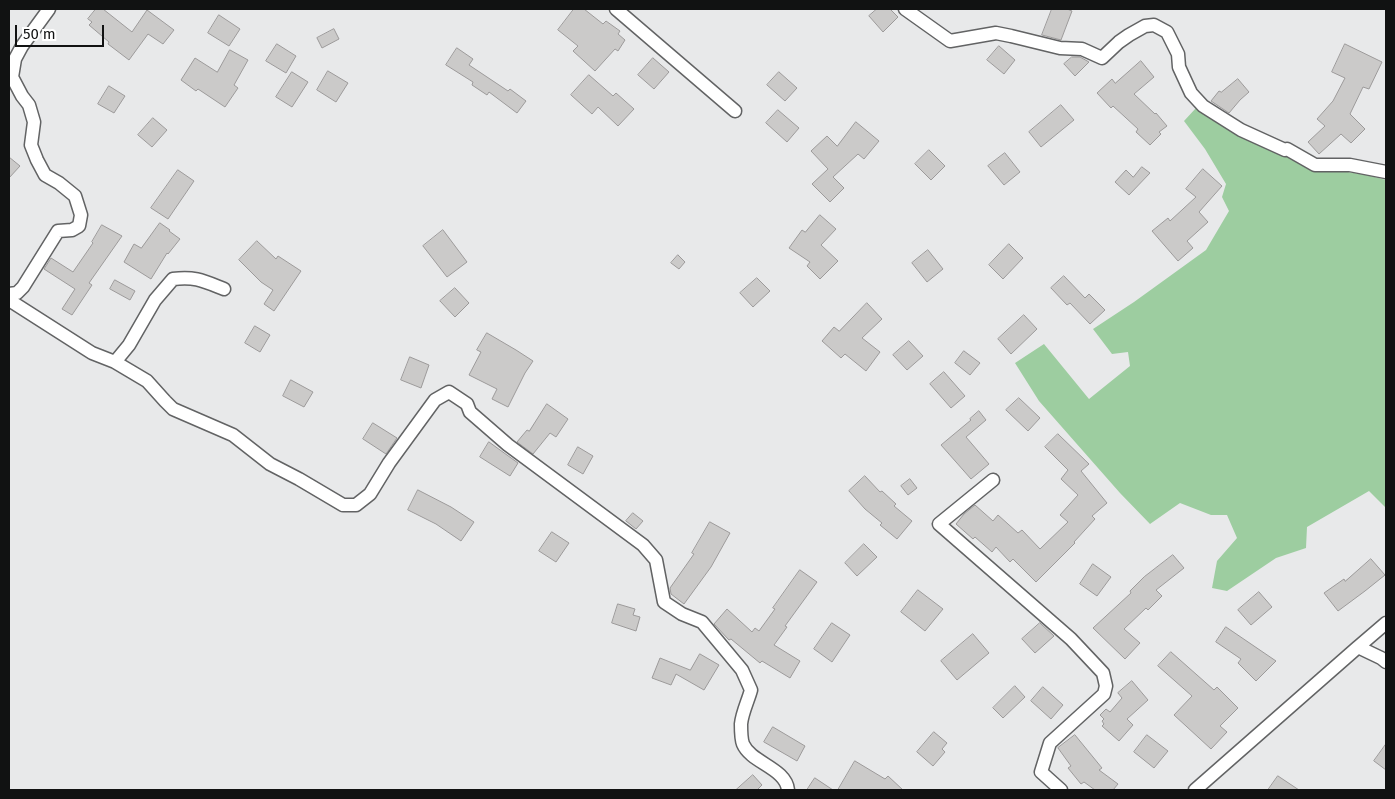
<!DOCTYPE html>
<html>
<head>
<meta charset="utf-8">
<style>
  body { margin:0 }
  #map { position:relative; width:1395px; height:799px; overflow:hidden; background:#e8e9ea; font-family:"Fira Sans",sans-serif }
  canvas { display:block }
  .frame { position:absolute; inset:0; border:10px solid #111212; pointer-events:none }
  .scale { position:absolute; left:15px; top:25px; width:89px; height:22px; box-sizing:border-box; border:2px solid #111212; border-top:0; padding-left:6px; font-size:15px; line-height:18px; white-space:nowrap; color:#111212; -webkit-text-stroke:4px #fff; paint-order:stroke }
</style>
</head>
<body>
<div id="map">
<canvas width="1395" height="799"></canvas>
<div class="frame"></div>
<div class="scale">50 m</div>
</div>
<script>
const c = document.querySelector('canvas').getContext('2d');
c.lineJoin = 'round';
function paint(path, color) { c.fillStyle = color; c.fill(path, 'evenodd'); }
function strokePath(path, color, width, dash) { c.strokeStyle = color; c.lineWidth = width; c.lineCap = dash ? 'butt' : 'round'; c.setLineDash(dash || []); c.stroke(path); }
const green = new Path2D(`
  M1196,108l12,5 23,19 44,19 46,17 46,7 19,5v328l-17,-17 -62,36 -1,21 -30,10 -49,33 -15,-3 5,-27 20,-23 -10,-23h-16l-31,-12 -30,21 -30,-31 -81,-92 -24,-38 29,-19 45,55 41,-33 -2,-14 -16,2 -19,-25 41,-27 72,-52 23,-39 -7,-14 4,-13 -21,-35 -21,-28z`);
const building = new Path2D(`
  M96,9h7l29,23 15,-22 27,20 -11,14 -15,-10 -19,26 -21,-16 1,-2 -20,-17 3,-3 -4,-3z
  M574,9h10l19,15 3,-3 14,10 -2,3 7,6 -7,11 -3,-2 -20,22 -22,-20 5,-5 -20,-16z
  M877,9h13l8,8 -15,15 -14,-16z
  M1052,9h15l5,2 -11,29 -19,-5z
  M219,15l21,14 -11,17 -21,-13z
  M334,29l5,10 -17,9 -5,-10z
  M277,44l19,12 -10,17 -20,-12z
  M1345,44l37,18 -13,27 -6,-2 -13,27 15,15 -14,14 -10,-9 -22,20 -11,-12 17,-16 -8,-7 16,-18 12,-23 -13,-6z
  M999,46l16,14 -11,14 -17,-14z
  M457,48l16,11 -4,6 39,26 2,-2 16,12 -9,12 -28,-21 -2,3 -15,-10 1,-3 -27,-17z
  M230,50l18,10 -14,25 4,3 -13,19 -27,-18 -2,2 -15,-11 14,-22 22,14z
  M1072,57h8l9,5 -14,14 -11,-12z
  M653,58l16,14 -15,17 -16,-14z
  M1141,61l13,16 -20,17 21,20 1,-1 11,13 -8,6 2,2 -11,11 -14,-13 2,-3 -25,-23 -2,2 -14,-15 15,-14 3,4z
  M328,71l20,12 -12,19 -19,-12z
  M292,72l16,10 -16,25 -16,-10z
  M779,72l18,16 -12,13 -18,-16z
  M589,75l24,21 3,-3 18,16 -16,17 -20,-19 -6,7 -21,-19z
  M1238,79l11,13 -9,8 -11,13 -18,-12 8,-10 2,1z
  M109,86l16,10 -11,17 -16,-9z
  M1061,105l13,15 -33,27 -12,-15z
  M778,110l21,18 -12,14 -21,-19z
  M153,118l14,12 -15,17 -14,-12z
  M856,122l23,19 -15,18 -6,-5 -25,23 11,11 -14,14 -18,-18 16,-15 -17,-18 16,-15 10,10z
  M929,150l16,16 -14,14 -16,-16z
  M1005,153l15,19 -16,13 -16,-19z
  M9,157l11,9 -11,12z
  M1142,167l8,6 -21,22 -14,-13 11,-12 7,7z
  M1203,169l19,17 -23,26 9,10 -21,19 6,7 -15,13 -26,-30 16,-13 2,3 26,-24 -10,-8z
  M178,170l16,11 -26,38 -17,-11z
  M820,215l16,14 -15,16 17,16 -18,18 -13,-13 3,-4 -21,-14 13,-18 3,2z
  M160,223l10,7 -1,1 11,8 -12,15 -1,-1 -16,26 -27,-17 10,-18 7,4z
  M102,225l20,11 -33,47 3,2 -20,30 -10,-6 13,-20 -31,-20 7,-11 22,14 20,-29 -1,-1z
  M443,230l24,32 -20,15 -24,-31z
  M257,241l19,18 2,-3 23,15 -27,40 -10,-7 9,-14 -12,-8 -22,-22z
  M1009,244l14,14 -20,21 -14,-14z
  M928,250l15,19 -16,13 -15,-19z
  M678,255l7,7 -6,7 -8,-6z
  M1064,276l21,22 4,-4 16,16 -15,14 -20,-21 -3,2 -16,-17z
  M757,278l13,13 -17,16 -13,-14z
  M115,280l20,11 -5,9 -20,-11z
  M455,288l14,15 -14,14 -15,-16z
  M867,303l15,16 -20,19 18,14 -14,19 -21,-17 -4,4 -19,-17 12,-14 5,4z
  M1024,315l13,14 -26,25 -13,-15z
  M255,326l15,9 -10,17 -15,-9z
  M487,333l29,17 17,11 -8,12 -17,34 -16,-8 5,-10 -28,-14 12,-23 -4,-2z
  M909,341l14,15 -16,14 -14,-15z
  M964,351l16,12 -10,12 -15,-12z
  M410,357l19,8 -8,23 -20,-8z
  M944,372l21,24 -14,12 -21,-24z
  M291,380l22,12 -9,15 -21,-11z
  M1019,398l21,20 -12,13 -22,-21z
  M547,404l21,15 -12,18 -6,-4 -17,21 -16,-12 10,-12 2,1z
  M979,411l7,9 -20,17 23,27 -18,15 -30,-34 30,-25 -1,-1z
  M373,423l24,15 -11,16 -23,-15z
  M1058,434l31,30 -8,7 26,32 -15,13 3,3 -21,23 1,1 -39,39 -23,-23 -3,3 -14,-15 -4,5 -17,-15 -2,2 -17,-15 8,-10 11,-9 18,16 5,-6 20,18 4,-3 18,19 28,-27 -8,-7 18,-20 -17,-16 7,-9 -23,-23z
  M489,442l29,21 -8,13 -30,-19z
  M578,447l15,9 -10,18 -15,-9z
  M865,476l15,16 2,-1 14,13 -2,2 18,15 -15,18 -17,-14 2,-2 -17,-14 -16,-18z
  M910,479l7,9 -9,7 -7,-9z
  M418,490l33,17 23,15 -13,19 -25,-17 -28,-14z
  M633,513l10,8 -7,8 -10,-8z
  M710,522l20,11 -19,34 -27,37 -13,-10 -1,-6 24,-34 -2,-1z
  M552,532l17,11 -13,19 -17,-11z
  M864,544l13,13 -20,19 -12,-13z
  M1173,555l11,13 -28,22 6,6 -14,14 -2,-2 -22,21 16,14 -15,16 -32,-31 38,-35 -1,-2 14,-14z
  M1371,559l14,16 -20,16 -27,20 -14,-18 20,-14 1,2z
  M1093,564l18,13 -14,19 -17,-12z
  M800,570l17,12 -32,44 2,1 -13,18 26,16 -10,17 -28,-17 -2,2 -29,-24 -2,1 -15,-16 13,-15 25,23 3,-4 4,3 16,-22 -2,-1z
  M918,590l25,19 -18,22 -24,-19z
  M1259,592l13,15 -21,18 -13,-15z
  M618,604l17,5 -2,6 7,2 -4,14 -24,-8z
  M832,623l18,12 -18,27 -18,-13z
  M1040,623l14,13 -19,17 -13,-14z
  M1226,627l50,34 -20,20 -18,-18 3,-4 -25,-17z
  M973,634l16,19 -32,27 -16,-19z
  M1171,652l43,38 3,-3 21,21 -18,18 7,6 -16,17 -37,-34 18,-19 -34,-30z
  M700,654l19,11 -15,25 -28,-16 -5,11 -19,-7 8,-20 30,12z
  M1132,681l16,19 -21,19 6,6 -14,16 -17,-15 2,-2 -2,-3 2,-2 -4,-4 6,-6 4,3 12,-14 -4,-5z
  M1015,686l10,11 -22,21 -10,-10z
  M1043,687l20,18 -12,14 -20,-18z
  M773,727l32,19 -8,15 -33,-19z
  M934,732l13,11 -5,6 3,3 -12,14 -16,-14z
  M1075,735l27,33 -3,2 19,14 -5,6h-18l-11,-8 -3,2 -13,-16 3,-2 -13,-18z
  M1147,735l21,16 -14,17 -20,-16z
  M1386,744v26l-12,-9z
  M855,761l30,18 3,-3 15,14h-65z
  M753,775l9,10 -5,5h-21z
  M1278,776l21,14h-31z
  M815,778l18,12h-26z`);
const street = new Path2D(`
  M616,9l119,102
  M905,9l45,32 46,-8 15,3 49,12 22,1 20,9 17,-16 10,-7 16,-9 9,-1 13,7 11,22 1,13 12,26 12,13 38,24 44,20 2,-1 28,16h35l36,7
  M9,294l8,-1 6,-6 35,-56 14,-1 7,-4 2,-11 -6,-19 -16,-13 -14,-8 -8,-15 -6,-15 3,-23 -5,-17 -7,-9 -10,-19 3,-18 7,-13 27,-37
  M9,300l83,53 23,9 32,19 18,20 8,8 60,26 37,29 29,15 44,26h13l14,-11 19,-31 46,-63 14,-8 18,12 3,8 38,33 135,100 13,15 8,42 18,12 20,8 40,48 9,20c-3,11 -9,23 -10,34 0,5 0,15 2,20 8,19 43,24 45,46
  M115,362l14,-17 26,-45 18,-21c22,-3 31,2 51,10
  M993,480l-54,44 132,115 32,34 3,13 -2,8 -54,49 -9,29 20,18
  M1358,647l28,-24
  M1195,790l163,-143 23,11 5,4`);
paint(green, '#9dcda0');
paint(building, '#cbcac9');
strokePath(building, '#9c9a9a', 1);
strokePath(street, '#626364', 15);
strokePath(street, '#fff', 12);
</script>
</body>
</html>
